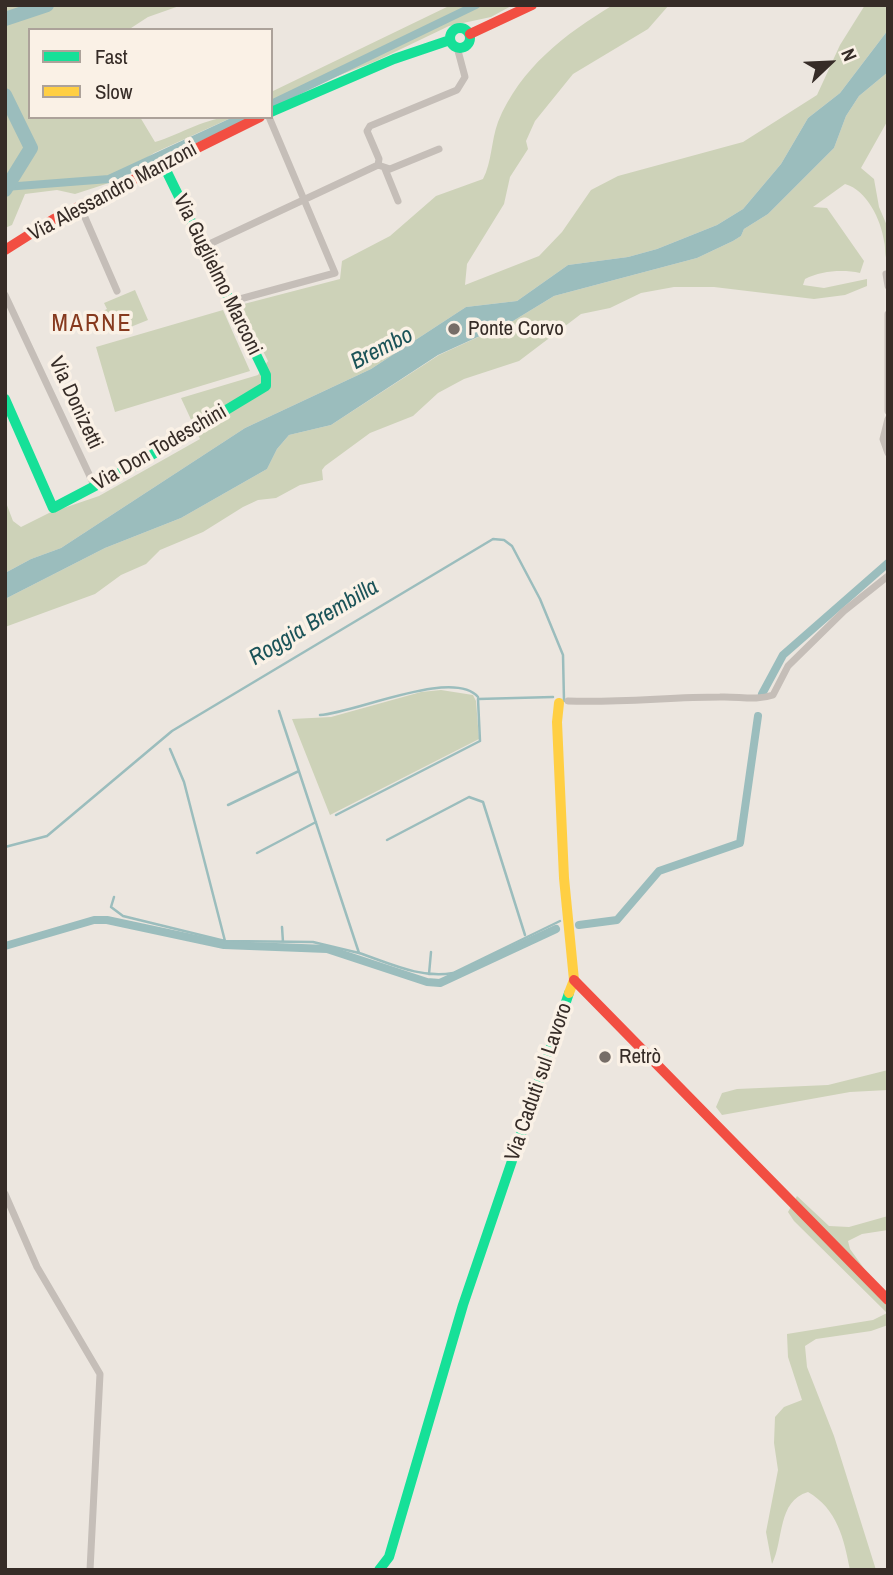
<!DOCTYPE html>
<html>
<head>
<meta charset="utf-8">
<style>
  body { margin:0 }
  #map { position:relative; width:893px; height:1575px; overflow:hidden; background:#ece6df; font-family:"Archivo Narrow",sans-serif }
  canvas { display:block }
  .frame { position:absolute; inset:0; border:7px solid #362c27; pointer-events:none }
  .legend { position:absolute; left:28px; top:28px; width:245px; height:91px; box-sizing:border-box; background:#faf1e6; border:2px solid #aca29a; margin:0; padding:9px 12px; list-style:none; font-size:21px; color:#362c27 }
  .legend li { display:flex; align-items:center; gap:14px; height:35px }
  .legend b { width:35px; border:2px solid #aca29a }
  .north { position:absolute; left:795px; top:28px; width:70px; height:70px; -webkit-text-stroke:5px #faf1e6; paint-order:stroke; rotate:67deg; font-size:19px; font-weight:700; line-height:28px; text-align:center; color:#362c27 }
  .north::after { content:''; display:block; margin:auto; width:24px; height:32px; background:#362c27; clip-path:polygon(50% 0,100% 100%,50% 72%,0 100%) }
</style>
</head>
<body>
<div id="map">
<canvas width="893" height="1575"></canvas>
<div class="frame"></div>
<ul class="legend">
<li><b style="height:9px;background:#16e098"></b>Fast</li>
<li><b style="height:9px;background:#ffcf43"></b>Slow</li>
</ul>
<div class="north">N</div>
</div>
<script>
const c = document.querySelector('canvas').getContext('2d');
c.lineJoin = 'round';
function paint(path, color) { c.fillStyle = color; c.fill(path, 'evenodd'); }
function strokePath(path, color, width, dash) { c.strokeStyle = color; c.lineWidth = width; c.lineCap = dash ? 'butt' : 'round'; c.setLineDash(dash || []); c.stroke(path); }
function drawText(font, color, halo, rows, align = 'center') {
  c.font = font + ' "Archivo Narrow",sans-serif'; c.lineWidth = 7; c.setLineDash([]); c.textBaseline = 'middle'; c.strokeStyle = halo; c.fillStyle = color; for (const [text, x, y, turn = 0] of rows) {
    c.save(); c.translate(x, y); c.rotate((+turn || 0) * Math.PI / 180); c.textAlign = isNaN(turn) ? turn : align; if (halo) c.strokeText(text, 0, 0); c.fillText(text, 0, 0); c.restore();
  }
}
const green = new Path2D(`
  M5,5h177l-34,12 -20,13h-98v87h110l15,25c26,-8 52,-25 78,-25l-79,36 -45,30 -34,11 -18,-4 -32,4 -13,31 -7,3z
  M451,5h62l-22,12 -42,9 -75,36 -103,39v-9z
  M613,5h56l-21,24 -75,45 -38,47 -9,20 2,8 -18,28 -6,27 -37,60 -2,21 74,-29 23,-24 29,-42 27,-14 125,-34 74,-47 23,-50 25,-40h23v25l-48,63 -32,25 -27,46 -38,45 -26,16 -60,24 -29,8 -60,8 -51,36 -51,6 -95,62 -126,59 -184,120 -30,11 -26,14v-73l8,21 8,6 28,-14 50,-17 101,-57 -19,-41 77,-23 10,-14 -28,-56 100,-26 2,-18 48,-25 46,-40 47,-17c9,-17 8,-38 15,-57 22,-54 67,-88 115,-117z
  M888,72v48l-27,48 13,11 5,28 9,21v35c-4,-8 -2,-14 -4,-22 -3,-21 -17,-51 -39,-57l-32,23 14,1 37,53 -4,12c-18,-4 -39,-2 -55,6l-2,6 21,3 43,-9v7l-22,9 -31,4 -100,-12h-40l-33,6 -31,15 -29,6 -62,47 -55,18 -26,14 -25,23 -43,17 -45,33 -3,4 1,10 -23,5 -24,13 -18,2 -15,7 -40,25 -43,18 -14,14 -25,11 -26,19 -90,33v-28l100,-51 76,-30 86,-49 10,-20 12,-14 42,-10 108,-70 74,-34 41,-25 143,-38 36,-17 8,-5 3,-7 24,-15 66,-66 12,-32 13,-20z
  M135,290l13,30 -30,12 -4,-8 -5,2 -6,-15 4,-2 -3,-6z
  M223,310l27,61 -135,41 -19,-65z
  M441,690l32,5 3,6 3,38 -149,76 -38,-96 39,-2 90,-25z
  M888,1070v20l-38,2 -128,23 -6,-8 6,-14 15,-4 91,-4z
  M797,1196l32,30 20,1 39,-11v14l-26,4 -14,7 2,8 38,53v23l-17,6 -55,8 -11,7 2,21 27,69 42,134h-26c-6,-32 -13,-61 -42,-78 -31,9 -24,48 -36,72l-6,-32 12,-62 -4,-27 1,-26 9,-10 18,-7 -14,-43 -1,-23 86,-14 14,-7 -93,-92 -6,-9z`);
const water = new Path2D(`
  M888,30v42l-29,24 -13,20 -12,32 -66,66 -24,15 -3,7 -8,5 -36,17 -143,38 -41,25 -75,34 -107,70 -42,10 -12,14 -10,20 -86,49 -76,30 -100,51v-26l26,-14 30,-11 184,-120 126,-59 95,-62 51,-6 51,-36 60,-8 29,-8 60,-24 26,-16 38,-45 27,-46 32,-25z`);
const stream = new Path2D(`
  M320,715c35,-2 133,-47 158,-18
  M170,749l14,33 41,159
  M228,805l71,-34
  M336,815l144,-74 -2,-42 75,-2
  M387,840l82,-43 14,5 42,133
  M5,847l42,-11 125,-105 321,-192 11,1 8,6 28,53 23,56 1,46
  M257,853l59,-31
  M114,897l-3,10 12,9 102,25 88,1 46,11 -80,-242
  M282,927l1,15
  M359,953c30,10 62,26 94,20l107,-52
  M429,974l2,-22`);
const canal = new Path2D(`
  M271,104l205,-99
  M5,187l104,-8 134,-62
  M762,694l21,-39 105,-92
  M579,925l38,-5 42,-49 81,-28 18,-127
  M5,946l89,-26h13l117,25 103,4 100,33 13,1 116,-54`);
const river = new Path2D(`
  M5,19l42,-14
  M5,95l26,53 -26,42`);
const street = new Path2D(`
  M378,165l1,-6 -12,-28 3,-5 87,-36 8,-13 -8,-30
  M385,169l13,32
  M80,206l37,85
  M203,247l175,-82 12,4 49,-20
  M886,274l2,12
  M5,295l90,192
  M229,302l106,-29 -66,-156
  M888,314v97
  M888,419l-5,20 5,14
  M568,701c52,2 101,-4 152,-4 18,-1 36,4 53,-2l15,-29 56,-55 44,-35
  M5,1194l32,73 63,107 -10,196`);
const fast = new Path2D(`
  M450 38a10 10 0 1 1 20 0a10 10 0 1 1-20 0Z
  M271,112l123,-53 56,-19
  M5,399l48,109 82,-43 131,-79v-11l-103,-211
  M379,1570l10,-13 74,-252 106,-312`);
const slow = new Path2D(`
  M559,703l-2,19 7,156 10,102 -5,13`);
const jam = new Path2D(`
  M470,34l62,-29
  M5,250l49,-31 206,-102
  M574,980l314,320`);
const markers = [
  [454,329,7,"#766d67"],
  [605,1057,7,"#766d67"]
];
const streetNames = [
  ["Via Alessandro Manzoni",113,192,-28],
  ["Via Guglielmo Marconi",217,275,64],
  ["Via Donizetti",75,403,65],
  ["Via Don Todeschini",160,448,-30],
  ["Via Caduti sul Lavoro",539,1082,-71]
];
const poiNames = [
  ["Ponte Corvo",468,329],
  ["Retrò",619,1057]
];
const waterNames = [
  ["Brembo",382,349,-27],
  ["Roggia Brembilla",314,623,-31]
];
const quarterNames = [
  ["MARNE",92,325]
];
paint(green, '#cdd2b8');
paint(water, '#9bbdbd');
strokePath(stream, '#9bbdbd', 2.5);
strokePath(canal, '#9bbdbd', 8);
strokePath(river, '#9bbdbd', 14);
strokePath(street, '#c5beb8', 7);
strokePath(fast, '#16e098', 10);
strokePath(slow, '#ffcf43', 10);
strokePath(jam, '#f24e42', 10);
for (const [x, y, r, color] of markers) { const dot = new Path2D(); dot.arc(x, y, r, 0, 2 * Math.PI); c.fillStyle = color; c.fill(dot); strokePath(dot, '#faf1e6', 2.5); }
drawText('21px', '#362c27', '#faf1e6', streetNames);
drawText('21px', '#362c27', '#faf1e6', poiNames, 'left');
drawText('italic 23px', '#1b5358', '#faf1e6', waterNames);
c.letterSpacing = '2px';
drawText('24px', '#86391e', '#faf1e6', quarterNames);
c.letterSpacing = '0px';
</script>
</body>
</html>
